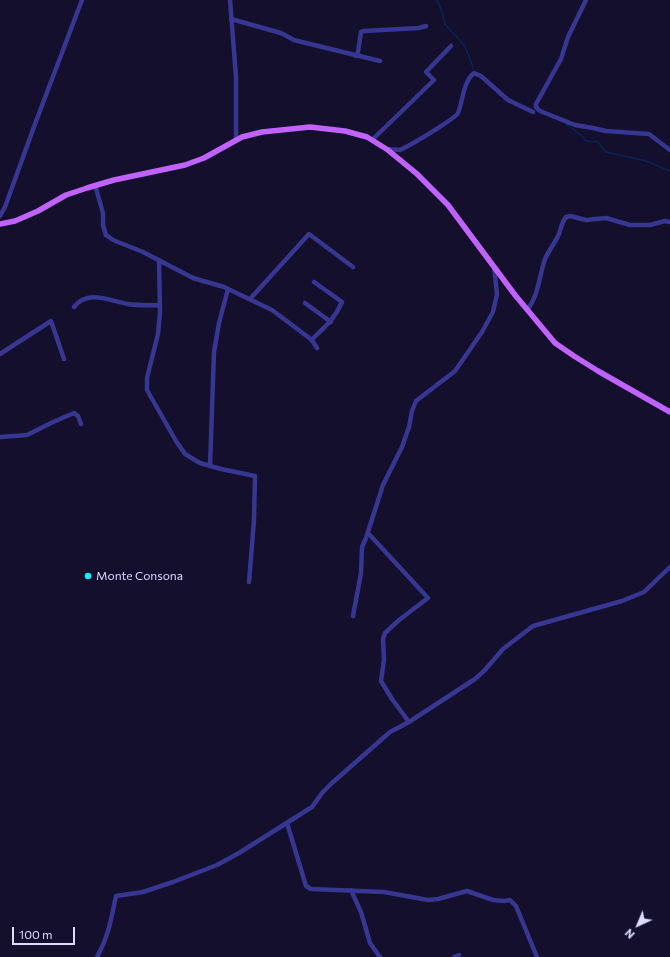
<!DOCTYPE html>
<html>
<head>
<meta charset="utf-8">
<style>
  body { margin:0 }
  #map { position:relative; width:670px; height:957px; overflow:hidden; background:#130f2d; font-family:Commissioner,sans-serif }
  canvas { display:block }
  .north { position:absolute; left:618px; top:905px; width:40px; height:40px; -webkit-text-stroke:3px #130f2d; paint-order:stroke; rotate:224deg; font-size:11px; font-weight:700; line-height:16px; text-align:center; color:#dedbff }
  .north::after { content:''; display:block; margin:auto; width:14px; height:18px; background:#dedbff; clip-path:polygon(50% 0,100% 100%,50% 72%,0 100%) }
  .scale { position:absolute; left:12px; top:927px; width:63px; height:18px; box-sizing:border-box; border:2px solid #dedbff; border-top:0; padding-left:5px; font-size:12px; line-height:14px; white-space:nowrap; color:#dedbff; -webkit-text-stroke:3px #130f2d; paint-order:stroke }
</style>
</head>
<body>
<div id="map">
<canvas width="670" height="957"></canvas>
<div class="north">N</div>
<div class="scale">100 m</div>
</div>
<script>
const c = document.querySelector('canvas').getContext('2d');
c.lineJoin = 'round';
function strokePath(path, color, width, dash) { c.strokeStyle = color; c.lineWidth = width; c.lineCap = dash ? 'butt' : 'round'; c.setLineDash(dash || []); c.stroke(path); }
function drawText(font, color, halo, rows, align = 'center') {
  c.font = font + ' Commissioner,sans-serif'; c.lineWidth = 4; c.setLineDash([]); c.textBaseline = 'middle'; c.strokeStyle = halo; c.fillStyle = color; for (const [text, x, y, turn = 0] of rows) {
    c.save(); c.translate(x, y); c.rotate((+turn || 0) * Math.PI / 180); c.textAlign = isNaN(turn) ? turn : align; if (halo) c.strokeText(text, 0, 0); c.fillText(text, 0, 0); c.restore();
  }
}
const stream = new Path2D(`
  M437,0l4,9 4,15 20,22 8,21
  M566,124l15,11 5,6 12,1 8,10 40,9 24,10`);
const minor = new Path2D(`
  M230,0l6,77v63
  M586,0l-18,37 -7,22 -25,45v3l4,4 35,14 18,3 13,3 43,3 21,16
  M231,19l50,14 13,7 12,3 74,18
  M356,56l2,-4 3,-20 3,-1 55,-3 7,-2
  M372,140l62,-60 -8,-8 25,-26
  M386,149l14,1 6,-3c8,-4 50,-29 52,-34 5,-12 5,-31 16,-40l7,3 27,24 25,12
  M95,185l8,28v12l3,10 7,5 30,12 50,26 31,9 48,23 40,30 5,8
  M0,216l5,-9 30,-83 47,-124
  M159,260l1,52 -2,22 -11,44v12l29,51 9,13 15,9 21,6 34,7 -1,44 -5,62
  M250,299l59,-65 44,33
  M305,303l26,19
  M74,307c14,-18 36,-6 54,-3 10,2 21,1 32,1
  M527,310c12,-15 12,-34 18,-51 4,-9 10,-16 14,-25 2,-6 3,-12 7,-17l4,-1 16,4 20,-2 24,7h20l15,-4 4,1
  M311,340c14,-13 23,-20 31,-38l-28,-20
  M0,354l51,-33 13,38
  M0,437l27,-2 26,-13 21,-9 4,3 3,8
  M210,466l4,-114 5,-29 9,-34
  M368,533l60,65 -29,22 -14,13 -2,6 1,21 -3,21 11,18 17,23
  M353,616l8,-43 1,-26 4,-9 17,-53 19,-38 7,-20 3,-16 4,-10 39,-30 27,-39 11,-20 4,-18 -3,-27
  M287,823l19,63 5,3 73,3 44,8 10,-1 29,-8 26,9 11,1 6,-1 6,6 21,51
  M351,890l10,22 9,31 10,14
  M97,957c12,-21 14,-38 19,-61l27,-4 30,-10 44,-17 22,-12 73,-46 10,-14 10,-10 58,-51 19,-10 66,-43 9,-8 19,-22 30,-23 89,-25 22,-9 26,-25
  M454,957l5,-2`);
const major = new Path2D(`
  M0,224l15,-3 23,-10 28,-16 21,-7 27,-8 71,-15 19,-7 38,-21 20,-5 48,-5 35,4 22,6 21,13 28,23 32,32 67,90 40,48 19,13 24,15 72,41`);
const markers = [
  [88,576,4,"#07eeff"]
];
const poiNames = [
  ["Monte Consona",96,576]
];
strokePath(stream, '#082653', 1.5);
strokePath(minor, '#373690', 4.5);
strokePath(major, '#c062ff', 5.5);
for (const [x, y, r, color] of markers) { const dot = new Path2D(); dot.arc(x, y, r, 0, 2 * Math.PI); c.fillStyle = color; c.fill(dot); strokePath(dot, '#130f2d', 1.5); }
drawText('12px', '#dedbff', '#130f2d', poiNames, 'left');
</script>
</body>
</html>
